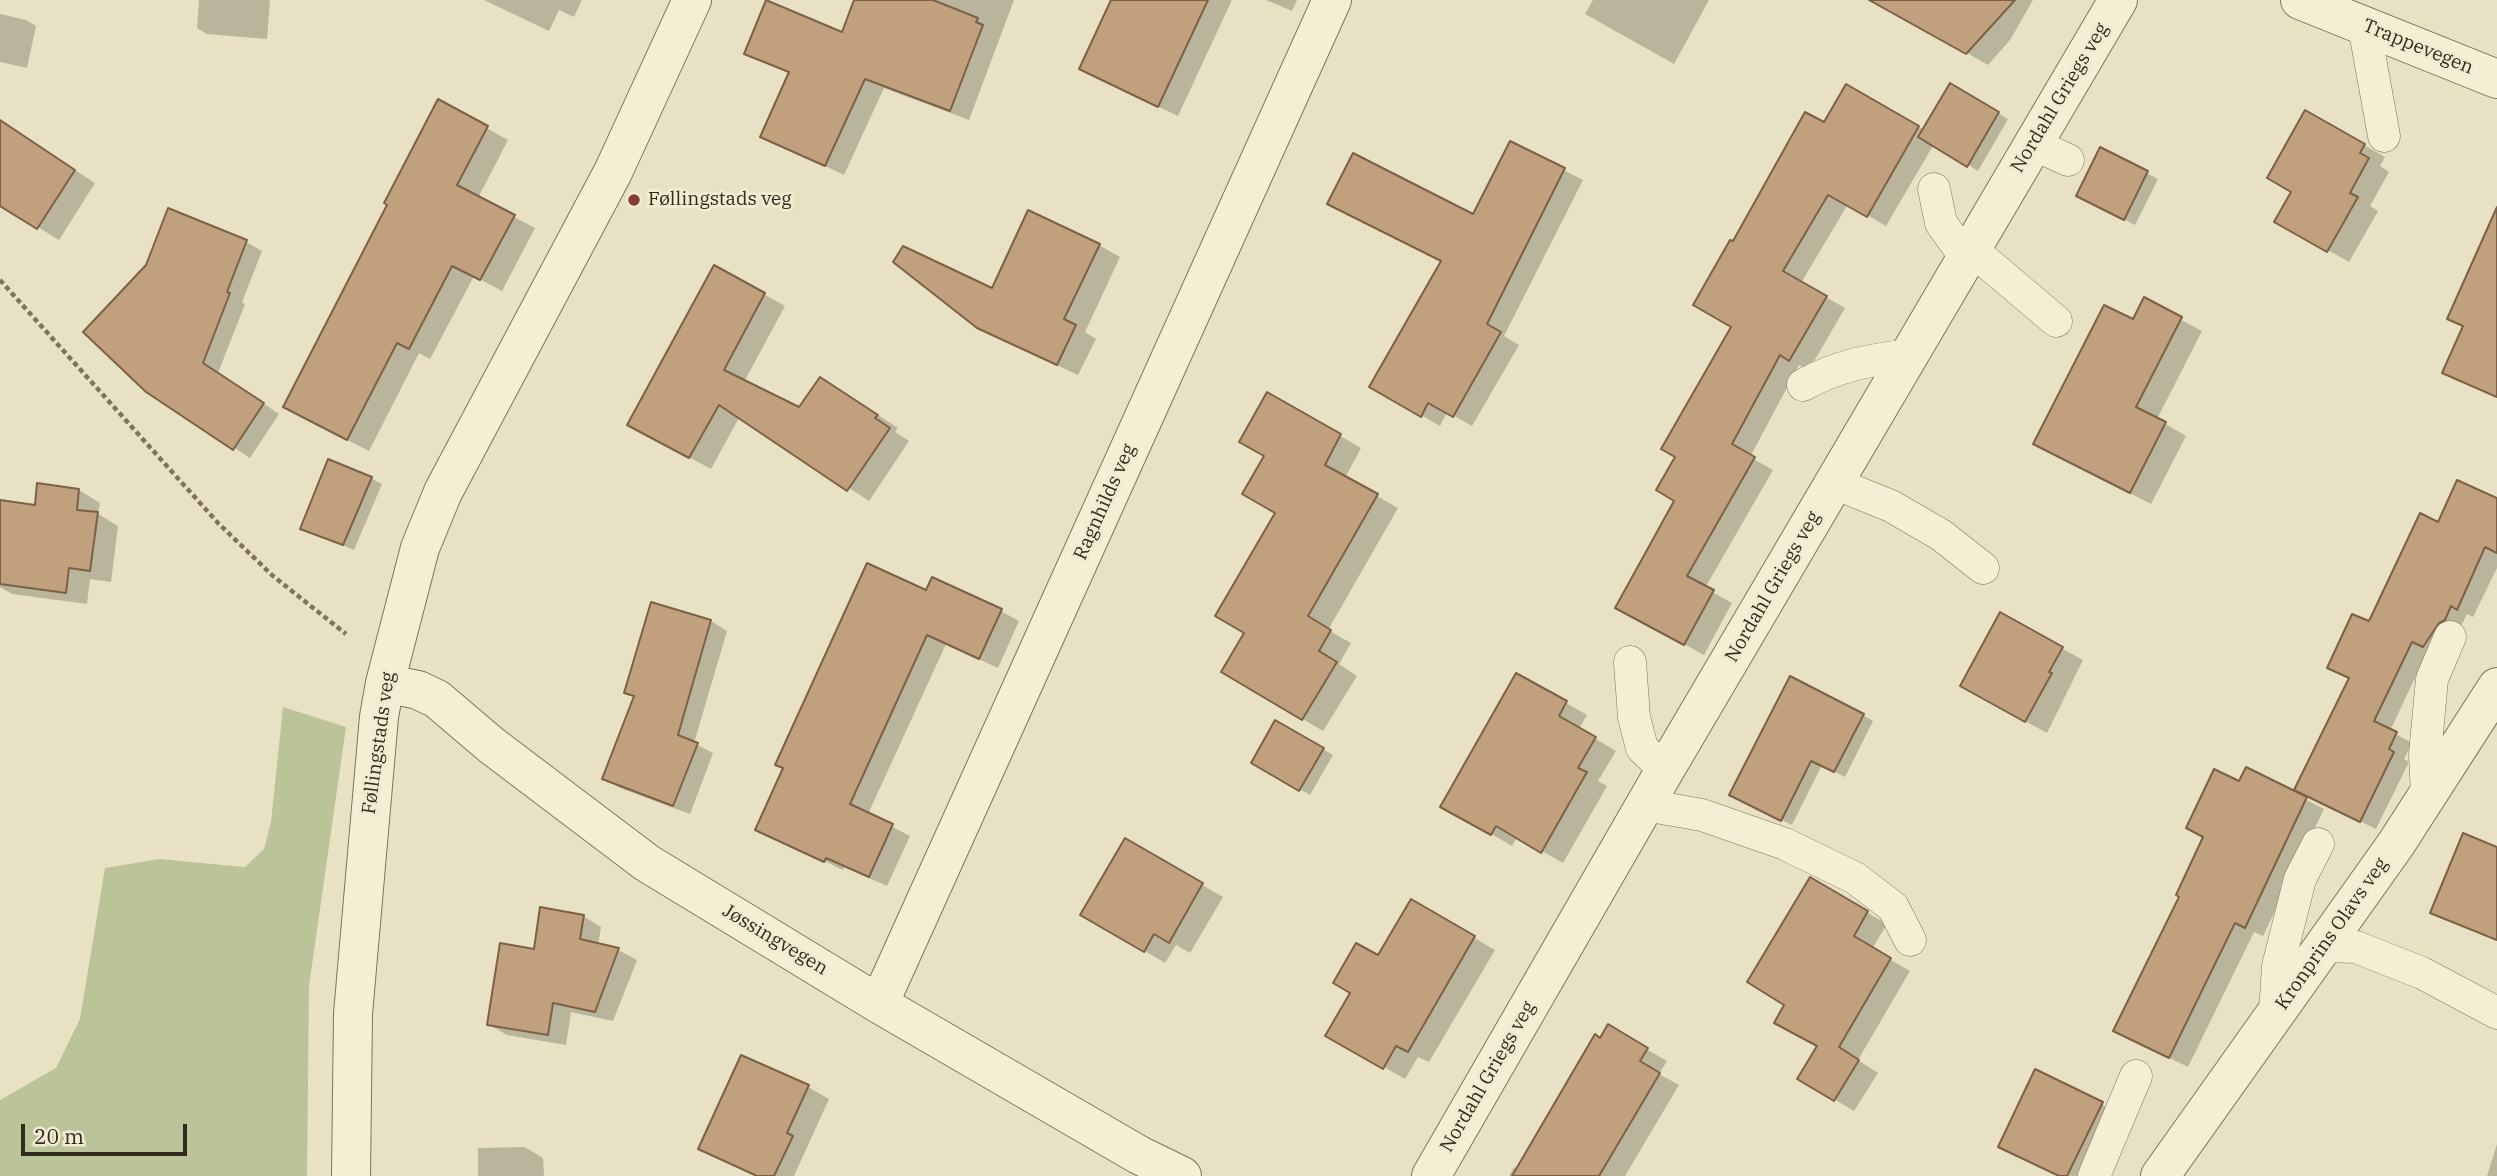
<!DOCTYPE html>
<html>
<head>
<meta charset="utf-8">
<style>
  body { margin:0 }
  #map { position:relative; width:2497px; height:1176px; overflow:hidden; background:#e8e1c3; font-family:"IBM Plex Serif",serif }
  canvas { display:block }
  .scale { position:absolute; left:21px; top:1124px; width:166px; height:32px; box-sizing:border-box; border:4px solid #312a1e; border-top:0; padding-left:9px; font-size:21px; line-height:24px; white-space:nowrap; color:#312a1e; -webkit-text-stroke:5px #f0ebd1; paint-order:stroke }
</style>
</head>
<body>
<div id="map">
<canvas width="2497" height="1176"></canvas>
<div class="scale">20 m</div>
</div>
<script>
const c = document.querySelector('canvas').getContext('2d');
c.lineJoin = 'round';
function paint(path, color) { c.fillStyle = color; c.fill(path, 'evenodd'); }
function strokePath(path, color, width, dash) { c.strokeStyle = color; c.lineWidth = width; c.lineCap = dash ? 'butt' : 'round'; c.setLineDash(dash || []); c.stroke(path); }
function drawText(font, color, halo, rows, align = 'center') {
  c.font = font + ' "IBM Plex Serif",serif'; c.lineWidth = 6; c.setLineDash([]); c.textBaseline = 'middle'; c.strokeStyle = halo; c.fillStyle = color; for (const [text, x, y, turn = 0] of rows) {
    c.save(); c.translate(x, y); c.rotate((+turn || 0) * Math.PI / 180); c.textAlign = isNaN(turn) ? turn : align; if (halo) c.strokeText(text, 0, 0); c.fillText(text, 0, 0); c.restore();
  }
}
const green = new Path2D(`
  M283,707l63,20 -37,259 -2,190h-307v-76l56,-32 24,-49 25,-151 54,-9 86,8 19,-18 7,-27z`);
const shadow = new Path2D(`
  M199,0h71l-3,39 -60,-5 -10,-6z
  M484,0h98l-8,17 -15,-7 -10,21z
  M856,0h158l-45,120 -85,-32 -40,87 -82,-39 28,-62 -43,-21 96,-19z
  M1113,0h119l-54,116 -97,-47z
  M1266,0h31l-5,11z
  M1593,0h116l-35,64 -89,-50z
  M1925,0h108l-23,40 -22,25 -75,-43z
  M0,14l26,6 10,6 -9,42 -27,-6z
  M1847,86l77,44 26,-44 58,33 -30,52 -44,-27 -48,82 -38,-22 -47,79 44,25 -36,62 -10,-5 -49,92 23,13 -68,118 27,15 -28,52 -67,-37 39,-118 1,-43 56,-131v-83l91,-118z
  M439,102l69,38 -30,58 57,30 -33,63 -28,-15 -44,83 -11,-6 -50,98 -63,-32z
  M2306,112l79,45 -5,9 9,6 -19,34 8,5 -29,51 -72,-41 16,-29z
  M1511,143l72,37 -79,156 15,9 -47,81 -25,-14 -7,14 -69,-39 103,-171z
  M43,149l52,34 -36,57 -59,-36v-34z
  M2101,149l57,30 -23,46 -47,-24z
  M246,242l16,9 -20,51 3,2 -27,69 61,41 -29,44 -103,-68z
  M1099,245l21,12 -35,75 11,7 -18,36 -78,-36 -22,-12 15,-36z
  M715,267l70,39 -41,76 55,28 42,-19 57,37 -3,4 14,9 -40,60 -129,-85 -29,53 -61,-33z
  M2144,300l58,31 -45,88 29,17 -35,68 -95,-49z
  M2497,300v98l-53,-26z
  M1268,394l93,54 -16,30 53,30 -70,122 23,13 -12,21 18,12 -34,55 -100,-59 24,-40 31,-119 -12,-57z
  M371,478l11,6 -28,66 -52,-22z
  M79,490l21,13 -2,11 20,12 -7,56 -21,-3 -3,25 -75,-10 -12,-7v-85l36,5z
  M2497,500v68l-24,49 -6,-3 -7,14 -32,22 -38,81 22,12 -8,16 5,3 -33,67 -64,-31 39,-119 -22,-12 41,-43 69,-100z
  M927,593l74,18 18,10 -21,47 -52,-24 -78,170 42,22 -23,50 -43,-19 -1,3 -86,-41z
  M652,604l59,17 16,10 -33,112 19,10 -23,61 -70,-26 -16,-9 32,-82 -10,-5z
  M2001,615l82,45 -36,73 -64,-35z
  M1517,675l70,40 -8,14 37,22 -18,30 9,5 -44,77 -46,-26 -5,9 -69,-40z
  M1863,715l10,6 -28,56 -23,-12 -30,60 -50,-25z
  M1275,722l58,33 -23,40 -57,-32z
  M2247,769l77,40 -61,127 -9,-4 -66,135 -55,-27z
  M1125,840l98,57 -33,56 -14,-8 -11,18 -83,-49z
  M1810,880l77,44 -15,25 38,22 -52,89 20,13 -24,38 -55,-33 20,-32z
  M1412,901l83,49 -66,112 -11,-5 -13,22 -77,-44 24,-42 27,-35z
  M583,916l18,11 -3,18 20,5 19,10 -24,61 -42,-9 -5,33 -59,-10 -19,-11 47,-73z
  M1608,1027l59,34 -8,13 20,11 -54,91h-116l5,-9 4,2z
  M742,1057l66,30 21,12 -35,77h-39l-55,-27z
  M2036,1072l87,43 -29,61h-35l-59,-30z
  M2497,1144v32h-10z
  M525,1147l18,11 1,18h-66v-28z`);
const building = new Path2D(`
  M766,0l76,32 12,-32h79l45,18 -2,4 7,3 -33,86 -85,-32 -40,87 -65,-29 29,-65 -45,-18z
  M1111,0h97l-50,107 -79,-38z
  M1869,0h146l-49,54z
  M1950,83l49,29 -32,55 -49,-30z
  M1846,84l73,42 -52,91 -39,-22 -45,76 44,25 -38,65 -9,-6 -48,89 23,13 -68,119 27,14 -30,55 -69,-37 59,-107 -18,-11 19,-33 -14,-8 70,-122 -38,-22 37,-65 3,1 72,-129 19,10z
  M438,99l50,27 -31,59 58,30 -35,65 -28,-14 -43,83 -12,-6 -50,97 -64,-33 104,-202 -3,-2z
  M2305,110l60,34 -5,9 9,5 -19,35 8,4 -31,55 -53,-30 17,-30 -24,-14z
  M0,120l75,50 -38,59 -37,-23z
  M1510,141l55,27 -78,156 14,8 -48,85 -25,-14 -7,14 -52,-30 72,-126 -114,-57 26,-51 120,61z
  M2100,147l48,24 -24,49 -48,-24z
  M2497,207v190l-55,-24 21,-47 -16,-7z
  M168,208l79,32 -20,52 3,1 -27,70 61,40 -31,47 -87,-58 -63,-60 63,-67z
  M1028,210l72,34 -36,75 12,6 -19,40 -80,-37 -84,-66 10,-16 89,42z
  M714,265l51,28 -41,77 75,37 21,-30 58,38 -3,3 15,10 -43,63 -128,-86 -30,53 -62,-33z
  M2144,297l38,20 -46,90 30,15 -36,71 -97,-49 71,-139 29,14z
  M1267,392l74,42 -16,31 53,29 -70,122 23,14 -12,21 18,11 -35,58 -81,-48 23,-39 -29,-17 60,-103 -33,-19 22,-38 -25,-14z
  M328,459l44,18 -29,68 -43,-16z
  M2457,480l40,18v55l-12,-6 -28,63 -6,-4 -6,14 -6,3 -16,24 -11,-5 -38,79 23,11 -8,17 5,3 -34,70 -66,-32 55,-112 -22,-10 25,-54 17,7 51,-108 18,9z
  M37,483l42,6 -2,21 21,2 -8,59 -21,-3 -3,25 -66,-9v-84l35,5z
  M867,563l59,27 6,-13 70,32 -23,50 -52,-24 -77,169 43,20 -24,53 -43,-19 -2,4 -69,-32 28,-62 -8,-3z
  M651,602l60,18 -33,115 20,8 -25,63 -71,-27 32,-83 -10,-3z
  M2000,612l63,35 -14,25 3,1 -27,49 -65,-36z
  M1516,673l51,28 -8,15 37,21 -18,31 9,4 -46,81 -45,-27 -5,9 -51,-28z
  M1790,676l74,38 -30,58 -23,-11 -30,60 -52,-26z
  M1275,720l49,28 -25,43 -48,-28z
  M2246,767l61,30 -62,131 -10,-5 -66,135 -56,-27 66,-134 -3,-2 27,-58 -17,-9 28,-59 25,12z
  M2463,833l34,14v93l-67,-27z
  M1125,838l78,45 -34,60 -15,-9 -10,18 -64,-37z
  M1810,877l58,34 -14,25 37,22 -52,89 20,13 -25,41 -37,-22 20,-33 -43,-23 10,-18 -37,-23z
  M1411,899l64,37 -67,116 -12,-6 -13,23 -58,-33 25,-43 -17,-10 23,-40 22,12z
  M540,907l44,8 -4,24 39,9 -24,64 -42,-9 -5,32 -61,-10 13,-82 34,6z
  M1608,1024l40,24 -8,13 20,12 -61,103h-87l83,-142 5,4z
  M741,1055l68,30 -22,48 6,3 -19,40h-17l-59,-27z
  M2035,1069l68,33 -36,74h-8l-61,-29z`);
const path = new Path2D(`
  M0,280l218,243 55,53 73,58`);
const lane = new Path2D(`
  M2364,26l20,110
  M2033,144l35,16
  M1934,189l7,34 25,35
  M1971,249l85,72
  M1803,385c36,-20 67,-25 107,-30
  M1834,483l57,23 50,29 42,33
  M1630,662l4,55 8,31 23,22
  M2427,796l-2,-42 7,-75 18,-42
  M1645,805l57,10 83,29 70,34 38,29 17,33
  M2323,946l33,1 66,26 75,40
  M2275,1014l3,-48 22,-87 18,-35
  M2094,1176l42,-100`);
const street = new Path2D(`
  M2300,0l197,79
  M385,683l33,7 19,9 54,46 156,118 232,141 260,151 43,21
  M879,1004l453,-1004
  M351,1176l2,-162 26,-297 6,-34 35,-135 23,-56 170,-320 79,-172
  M1431,1176l234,-406 453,-770
  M2160,1176l236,-332 101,-157`);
const markers = [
  [634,200,7,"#873c33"]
];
const streetNames = [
  ["Trappevegen",2418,47,22],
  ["Nordahl Griegs veg",2060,98,-59],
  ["Ragnhilds veg",1105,502,-66],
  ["Nordahl Griegs veg",1773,587,-60],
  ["Føllingstads veg",379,743,-82],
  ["Kronprins Olavs veg",2332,934,-55],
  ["Jøssingvegen",775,940,31],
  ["Nordahl Griegs veg",1488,1077,-60]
];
const poiNames = [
  ["Føllingstads veg",648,200]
];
paint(green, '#bac498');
paint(shadow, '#0003');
paint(building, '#c1a17d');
strokePath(building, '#7c6145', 2);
strokePath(lane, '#80735c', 33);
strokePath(street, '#80735c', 40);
strokePath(path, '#80735c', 4.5, [5, 3.5]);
strokePath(lane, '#f4eed5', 32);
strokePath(street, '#f4eed5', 38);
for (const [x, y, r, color] of markers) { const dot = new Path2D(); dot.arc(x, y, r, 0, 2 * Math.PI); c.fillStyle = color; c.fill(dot); strokePath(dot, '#f0ebd1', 2.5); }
drawText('19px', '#312a1e', '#f0ebd1', streetNames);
drawText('19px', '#312a1e', '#f0ebd1', poiNames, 'left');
</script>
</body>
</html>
